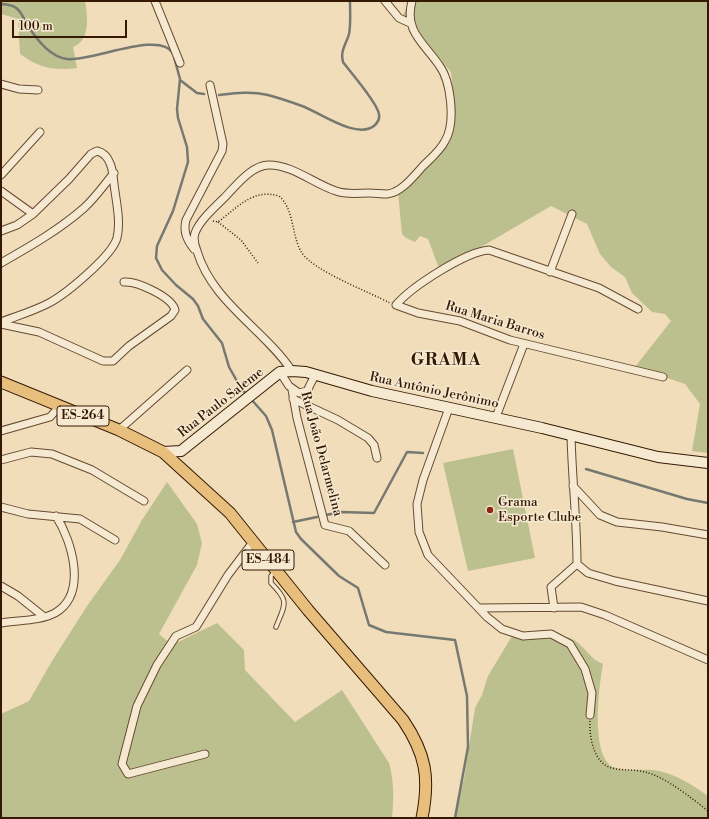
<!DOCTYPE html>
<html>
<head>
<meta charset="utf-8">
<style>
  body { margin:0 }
  #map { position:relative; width:709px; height:819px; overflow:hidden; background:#f1ddba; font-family:"Libre Bodoni",serif }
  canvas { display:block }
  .frame { position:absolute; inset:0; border:2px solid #361903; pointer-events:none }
  .scale { position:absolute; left:12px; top:20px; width:115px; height:18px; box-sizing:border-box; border:2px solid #361903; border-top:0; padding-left:5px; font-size:12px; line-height:14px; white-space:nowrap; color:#361903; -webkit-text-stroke:3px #f6e9d2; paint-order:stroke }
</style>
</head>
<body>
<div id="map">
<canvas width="709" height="819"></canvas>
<div class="frame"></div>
<div class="scale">100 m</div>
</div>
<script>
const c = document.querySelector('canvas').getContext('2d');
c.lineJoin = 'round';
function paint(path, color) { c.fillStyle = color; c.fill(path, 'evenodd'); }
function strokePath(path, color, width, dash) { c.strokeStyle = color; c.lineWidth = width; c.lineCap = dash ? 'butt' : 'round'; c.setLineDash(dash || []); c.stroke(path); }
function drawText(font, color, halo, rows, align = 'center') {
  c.font = font + ' "Libre Bodoni",serif'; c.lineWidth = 3; c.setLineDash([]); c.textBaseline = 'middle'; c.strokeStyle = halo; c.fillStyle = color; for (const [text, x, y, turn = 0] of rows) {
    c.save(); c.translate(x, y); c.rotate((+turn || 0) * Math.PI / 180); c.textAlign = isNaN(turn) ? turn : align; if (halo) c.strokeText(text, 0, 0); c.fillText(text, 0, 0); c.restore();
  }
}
const green = new Path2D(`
  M1,1h84c3,16 5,40 -12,46l4,21c-23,3 -38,0 -57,-14l-2,-35 -17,-5z
  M409,1h299v452l-16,-2 8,-47 -15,-20 -50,-17 36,-46 -6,-7 -13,-2 -20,-19 -7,-16 -14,-10 -11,-13 -13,-30 -36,-18 -111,65 -12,-32 -8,-3 -5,6 -9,-4 -4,-4 -4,-42 33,-34 21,-23 1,-6 1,-30 -3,-27 -30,-35 -19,-19z
  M513,449l22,109 -67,13 -25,-108z
  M167,482l30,42 5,19 -5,22 -38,69 13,11 45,-22 27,27 1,20 50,52 47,-32 47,73c5,18 5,36 3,55h-391v-104l28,-13 23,-40 35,-55 33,-46 22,-40z
  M512,636c15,0 50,-4 62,4 11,7 16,19 29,24 -4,21 -13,91 10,103 11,5 28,2 40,3 19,2 40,15 55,26v22h-254l10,-39 11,-71 7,-13 6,-19z`);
const stream = new Path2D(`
  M1,4c22,1 19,11 29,25 9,13 21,28 37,30 25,3 92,-29 106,-6
  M174,57l6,22 -3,30 1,9 9,29 1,15 -15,49 -16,35 -1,12 6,12 14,15 17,14 5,7 5,13 19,24 7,24 13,23 6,5
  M180,80l17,13 7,1
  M219,95c17,-2 32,-4 49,0 11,3 23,7 34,11 17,6 56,35 73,19 3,-3 5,-6 4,-11 -2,-12 -28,-41 -36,-52 -3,-12 3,-17 6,-28 2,-10 1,-23 1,-33
  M251,399l15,17 6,14 24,102 5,7 38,37 19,12 11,37 17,7 69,8 12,56 1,51 -13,71
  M586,469l101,30 21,4
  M326,515l15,-3 33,1 33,-61 16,1
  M293,522l24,-5`);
const path = new Path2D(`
  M213,221l5,1c19,-14 35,-34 61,-26 16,14 12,40 23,57 12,18 67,39 88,50
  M218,222l23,18 17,23
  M590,721c-1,16 4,43 22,47 11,3 23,1 33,4 19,4 48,27 63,39`);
const service = new Path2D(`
  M275,571l-4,5v7c19,19 14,21 5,44`);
const minor = new Path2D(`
  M155,1l25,62
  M385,1l14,17 11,5
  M1,84l18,5 19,1
  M1,175l39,-43
  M1,191l32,23
  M1,231l16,-6 16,-11 36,-35 22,-25 6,-3c14,3 16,21 17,33 2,17 7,37 3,54 -5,18 -51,56 -68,65 -15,8 -32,13 -48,19
  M194,249c-7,-9 -11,-17 -8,-29l36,-69 1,-7 -13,-59
  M1,263c28,-16 58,-33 83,-55 11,-10 20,-23 30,-35
  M550,272l22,-58
  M638,309l-39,-21 -110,-38c-24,2 -78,37 -93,55l22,8 42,8 50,19 153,37
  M1,324l38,8 64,29h10l16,-15 42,-30 4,-6c-3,-13 -38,-29 -51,-28
  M292,371c-28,-42 -80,-69 -95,-120 -2,-5 -4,-12 -2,-18 5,-13 19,-25 29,-35 11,-11 27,-33 45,-33 24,0 45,19 67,26 11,4 22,2 33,2 6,0 12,1 18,1 14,-1 27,-18 36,-28 7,-7 17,-15 22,-25 11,-18 6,-60 -6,-76 -16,-23 -35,-34 -27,-64
  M280,372l9,14 10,7 8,-2 8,-16
  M292,390l5,28 28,107 24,6 36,34
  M293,399l45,21 30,18 6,7 3,13
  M449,408l-26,72 -6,24 2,28 9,23 59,62 15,12 21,7 28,-2 19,10 15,25 7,24 -2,22
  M496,417l28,-73
  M119,430l68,-60
  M1,431l49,-14 10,-11
  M1,460l30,-8 21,2 40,16 52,31
  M573,486l27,29 17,7 45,5 46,8
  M1,507l27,7 52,5 35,21
  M577,564l11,9 27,8 93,20
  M1,586l17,10 25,20
  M480,608l101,-1 24,8 103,45
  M554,608l-3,-21 26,-23c0,-43 -5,-86 -6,-129
  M1,623c17,-3 39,-2 54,-10 33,-19 17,-72 1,-97
  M205,754l-77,20 -6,-10 15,-58 20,-41 19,-29 20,-9 32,-52 25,-33`);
const secondary = new Path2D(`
  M163,452l18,-1 99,-79 12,-1 14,1 66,19 170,37 116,29 50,6`);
const primary = new Path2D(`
  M1,382l118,48 44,22 67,61 78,97 95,110c23,34 27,58 19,98`);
const markers = [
  [490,510,4,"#8f2418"]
];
const shields = [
  [83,416,52],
  [268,560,52]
];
const shieldNames = [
  ["ES-264",83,416],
  ["ES-484",268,560]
];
const streetNames = [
  ["Rua Maria Barros",495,321,17],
  ["Rua Antônio Jerônimo",434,391,12],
  ["Rua Paulo Saleme",221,403,-38],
  ["Rua João Delarmelina",321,454,75]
];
const poiNames = [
  ["Grama",498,503],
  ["Esporte Clube",498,518]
];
const districtNames = [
  ["GRAMA",446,361]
];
paint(green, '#bcc08e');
strokePath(stream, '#767971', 2.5);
strokePath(service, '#654a31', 5.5);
strokePath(minor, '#654a31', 9);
strokePath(secondary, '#361903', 12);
strokePath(primary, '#361903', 13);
strokePath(path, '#361903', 1.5, [1, 2]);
strokePath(service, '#f6e9d2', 3.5);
strokePath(minor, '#f6e9d2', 7);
strokePath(secondary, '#f6e9d2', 10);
strokePath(primary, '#e8be7d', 11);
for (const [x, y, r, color] of markers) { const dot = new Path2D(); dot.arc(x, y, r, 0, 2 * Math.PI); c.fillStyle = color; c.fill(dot); strokePath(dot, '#f6e9d2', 1.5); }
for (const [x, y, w] of shields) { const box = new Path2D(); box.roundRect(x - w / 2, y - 10, w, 20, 3); c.fillStyle = '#f6e9d2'; c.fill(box); strokePath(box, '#361903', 1); }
drawText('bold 12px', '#361903', null, shieldNames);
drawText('13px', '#361903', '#f6e9d2', streetNames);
drawText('13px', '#361903', '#f6e9d2', poiNames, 'left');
c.letterSpacing = '1px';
drawText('bold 17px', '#361903', '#f6e9d2', districtNames);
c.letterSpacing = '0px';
</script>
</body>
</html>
